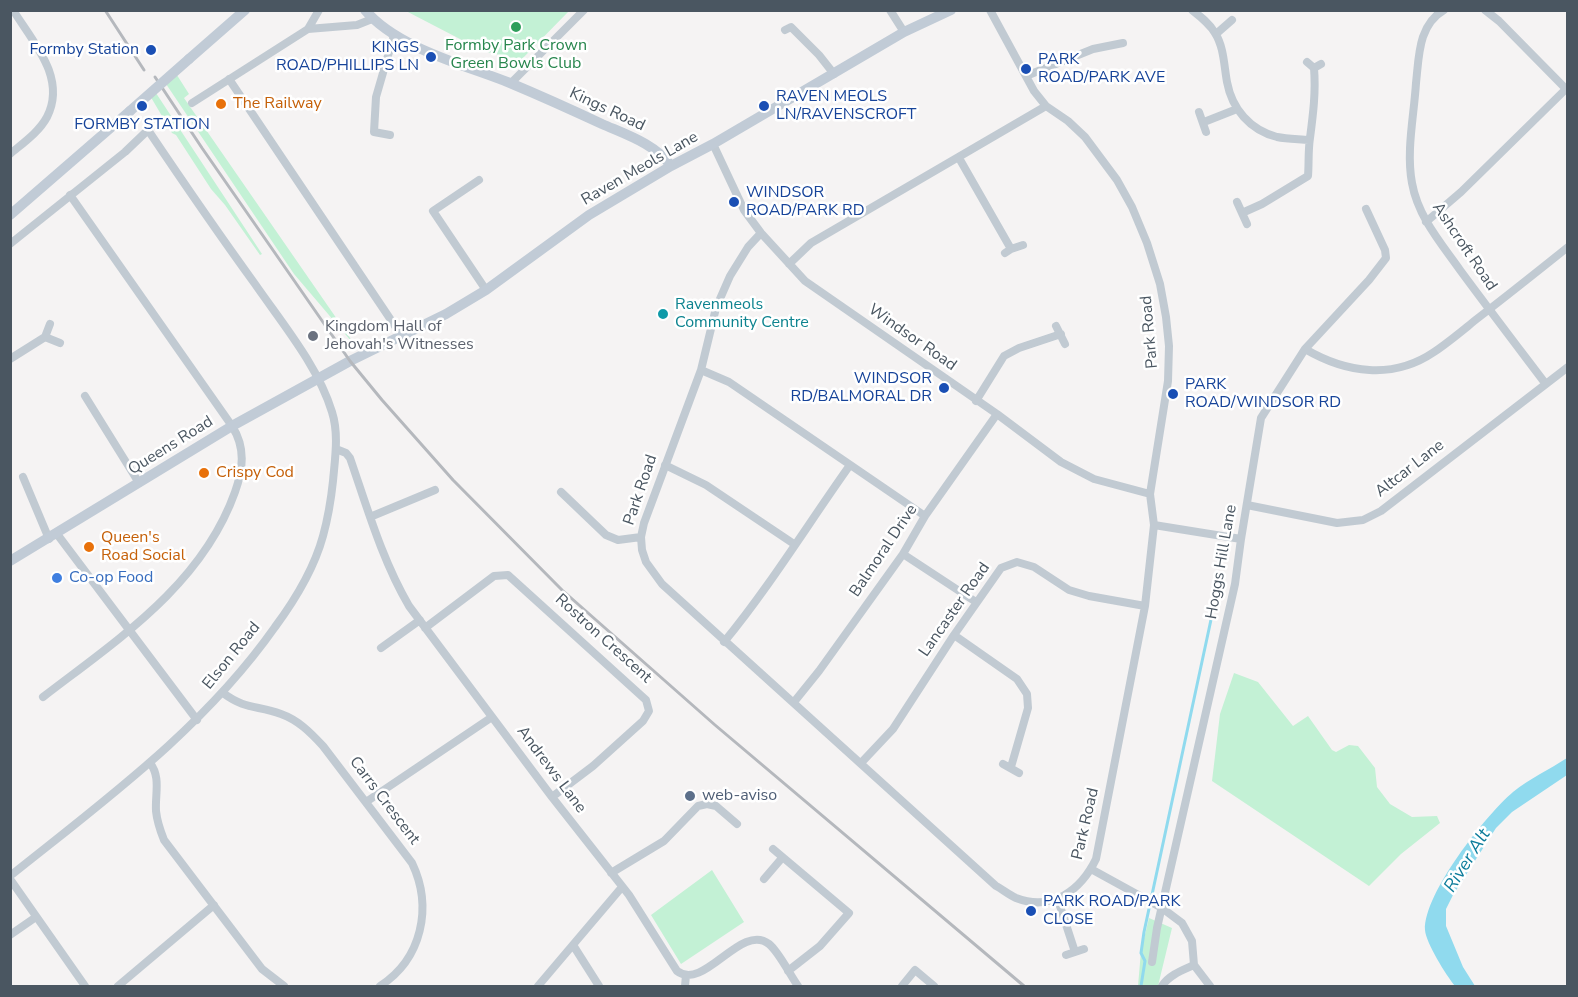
<!DOCTYPE html>
<html>
<head>
<meta charset="utf-8">
<style>
  body { margin:0 }
  #map { position:relative; width:1578px; height:997px; overflow:hidden; background:#f5f3f3; font-family:"Nunito Sans",sans-serif }
  canvas { display:block }
  .frame { position:absolute; inset:0; border:12px solid #4a5661; pointer-events:none }
</style>
</head>
<body>
<div id="map">
<canvas width="1578" height="997"></canvas>
<div class="frame"></div>
</div>
<script>
const c = document.querySelector('canvas').getContext('2d');
c.lineJoin = 'round';
function paint(path, color) { c.fillStyle = color; c.fill(path, 'evenodd'); }
function strokePath(path, color, width, dash) { c.strokeStyle = color; c.lineWidth = width; c.lineCap = dash ? 'butt' : 'round'; c.setLineDash(dash || []); c.stroke(path); }
function drawText(font, color, halo, rows, align = 'center') {
  c.font = font + ' "Nunito Sans",sans-serif'; c.lineWidth = 5; c.setLineDash([]); c.textBaseline = 'middle'; c.strokeStyle = halo; c.fillStyle = color; for (const [text, x, y, turn = 0] of rows) {
    c.save(); c.translate(x, y); c.rotate((+turn || 0) * Math.PI / 180); c.textAlign = isNaN(turn) ? turn : align; if (halo) c.strokeText(text, 0, 0); c.fillText(text, 0, 0); c.restore();
  }
}
const green = new Path2D(`
  M406,11h163l-48,49 -38,-9z
  M175,72l14,22 -5,4 173,250 -63,-74 -130,-193z
  M154,90l108,164 -2,1 -35,-50 -14,-16 -35,-54 -4,-2 -23,-39z
  M1234,673l24,9 35,44 15,-10 24,34 4,2 13,-7 9,1 17,22 2,19 13,17 22,13 25,-1 3,7 -39,31 -32,32 -157,-105 8,-67z
  M712,870l32,52 -63,42 -30,-49z
  M1149,918l23,10 -14,58h-20l3,-35z`);
const water = new Path2D(`
  M1567,758v17l-55,37 -16,16 -43,67 -7,14v17l17,41 12,19h-20c-9,-11 -29,-43 -30,-56 -1,-37 60,-114 88,-138 16,-13 37,-23 54,-34z`);
const stream = new Path2D(`
  M1141,986l4,-25 -4,-8 3,-21 74,-345`);
const street = new Path2D(`
  M890,10l14,22
  M1192,10c9,7 18,14 23,23 9,14 9,33 12,49 5,27 23,48 50,55 10,2 22,2 32,3
  M1444,10c-26,15 -25,47 -28,73 -2,33 -10,68 -4,100 6,34 29,60 48,87 28,38 57,76 85,113
  M1485,10l14,11 67,68
  M308,29l49,-4 15,-6
  M785,30l6,-3 28,28 15,19
  M1216,34l16,-14
  M1307,62l7,6 7,-4
  M1026,76l67,-27 30,-6
  M229,79l172,256
  M511,83l73,-73
  M192,103l116,-74 11,-19
  M1199,112l7,20
  M1204,122l33,-13
  M390,135l-16,-3 2,-35 18,-62
  M713,144l31,66 17,23 44,48 192,133 64,48 33,17 56,15
  M10,154c13,-11 29,-22 37,-37 20,-39 -14,-75 -34,-107
  M959,158l52,91
  M479,180l-46,31 53,79
  M1237,202l10,22
  M1242,213l20,-9 46,-28c1,-12 0,-25 2,-38 3,-23 6,-46 4,-70
  M1426,222l35,-30 107,-105
  M761,233l-13,14 -18,29 -14,32 -15,62 -57,153 -3,14 1,13 4,12 16,22 334,302c6,3 13,9 20,12 36,14 65,-8 80,-39l49,-253 9,-81 -4,-31 18,-113 1,-35 -3,-29 -6,-33 -13,-41 -15,-36 -15,-27 -32,-43 -17,-16 -22,-15 -12,-15 -44,-81
  M10,244l115,-92 23,-22c35,52 70,103 107,154 27,39 63,82 77,128 7,22 3,46 1,69 -2,19 -5,37 -10,55 -9,33 -28,64 -48,91 -71,101 -170,173 -265,249
  M1005,253l6,-4 12,-4
  M789,264l22,-21 235,-137
  M50,324l-5,13 15,6
  M1056,326l9,18
  M1305,349c41,24 88,31 129,3 15,-10 29,-22 44,-34 30,-23 60,-47 90,-71
  M10,359l35,-22
  M701,370l28,12 196,134
  M85,396l54,87
  M976,401l28,-45 15,-8 42,-14
  M336,449l10,4 4,5c17,49 32,102 59,148l143,191 77,98 48,76c27,21 64,-49 92,-27 10,8 21,31 29,42
  M665,465l41,20 88,59
  M23,477l26,62
  M561,492l45,43 12,5 23,-3
  M1247,505l90,18 26,-3 18,-9 187,-144
  M370,517l65,-27
  M1154,525l87,14
  M57,534l140,186
  M903,554l73,48
  M425,628l69,-52 14,-1 138,125 3,11 -6,10 -50,45 -41,31
  M954,635l63,44 10,15 1,14 -17,59
  M724,642c46,-56 84,-118 126,-177
  M381,648l39,-28
  M223,693c23,17 34,12 58,21 17,6 29,18 42,32l89,117c21,44 10,96 -32,123
  M43,697c74,-57 159,-112 192,-205 8,-23 11,-44 -3,-66l-162,-231
  M794,702l25,-31 84,-117 22,-38 72,-102
  M150,763c11,14 5,31 6,48 1,10 4,19 8,29l98,129 22,17
  M861,763l32,-34 61,-94 47,-67 16,-6 17,5 35,23 20,6 56,10
  M1003,764l16,9
  M366,802l126,-85
  M773,849l76,64 -29,33 -32,25
  M1091,869l71,39 20,15 10,18 2,24 16,21
  M611,873l53,-32 34,-35 9,-2 9,2 21,18
  M10,879l75,107
  M764,879l18,-21
  M1058,900l17,52
  M10,935l26,-18
  M573,945l26,41
  M1066,955l18,-6
  M1152,962l5,-34 78,-344 6,-45 20,-121 44,-69 64,-69 17,-22 -1,-8 -19,-41
  M118,986l96,-81
  M538,986l84,-99
  M685,986l1,-11
  M902,986l13,-16 19,16
  M1162,986c7,-11 21,-16 32,-21`);
const secondary = new Path2D(`
  M365,10c32,38 100,55 145,73 31,13 62,27 92,41 25,11 53,20 69,42
  M189,59l56,-49
  M10,215l120,-104
  M10,561l222,-135 118,-65 96,-47 40,-24 103,-75 82,-49 42,-22 191,-112 47,-22`);
const rail = new Path2D(`
  M105,10l39,60
  M155,77l47,71 148,213 32,39 71,80 109,110 153,135 309,261`);
const secondaryBridge = new Path2D(`
  M130,111l59,-52`);
const markers = [
  [516,27,6,"#2e9e5b"],
  [151,50,6,"#1a4fb4"],
  [431,57,6,"#1a4fb4"],
  [1026,69,6,"#1a4fb4"],
  [221,104,6,"#e8710a"],
  [142,106,6,"#1a4fb4"],
  [764,106,6,"#1a4fb4"],
  [734,202,6,"#1a4fb4"],
  [663,314,6,"#0f9aa8"],
  [313,336,6,"#6b7280"],
  [944,388,6,"#1a4fb4"],
  [1173,394,6,"#1a4fb4"],
  [204,473,6,"#e8710a"],
  [89,547,6,"#e8710a"],
  [57,578,6,"#3f7fe0"],
  [690,796,6,"#5c6f8a"],
  [1031,911,6,"#1a4fb4"]
];
const leisureNames = [
  ["Formby Park Crown",516,46],
  ["Green Bowls Club",516,64]
];
const transitNames = [
  ["KINGS",419,48,"right"],
  ["ROAD/PHILLIPS LN",419,66,"right"],
  ["Formby Station",139,50,"right"],
  ["PARK",1038,60],
  ["ROAD/PARK AVE",1038,78],
  ["RAVEN MEOLS",776,97],
  ["LN/RAVENSCROFT",776,115],
  ["FORMBY STATION",142,125,"center"],
  ["WINDSOR",746,193],
  ["ROAD/PARK RD",746,211],
  ["WINDSOR",932,379,"right"],
  ["RD/BALMORAL DR",932,397,"right"],
  ["PARK",1185,385],
  ["ROAD/WINDSOR RD",1185,403],
  ["PARK ROAD/PARK",1043,902],
  ["CLOSE",1043,920]
];
const foodNames = [
  ["The Railway",233,104],
  ["Crispy Cod",216,473],
  ["Queen's",101,538],
  ["Road Social",101,556]
];
const streetNames = [
  ["Kings Road",607,110,25],
  ["Raven Meols Lane",640,169,-30],
  ["Ashcroft Road",1464,247,56],
  ["Park Road",1150,332,-95],
  ["Windsor Road",912,338,35],
  ["Queens Road",171,446,-32],
  ["Altcar Lane",1410,469,-38],
  ["Park Road",641,490,-71],
  ["Balmoral Drive",884,551,-56],
  ["Hoggs Hill Lane",1222,562,-80],
  ["Lancaster Road",955,610,-55],
  ["Rostron Crescent",603,639,42],
  ["Elson Road",232,656,-51],
  ["Andrews Lane",551,770,53],
  ["Carrs Crescent",384,801,53],
  ["Park Road",1086,824,-77]
];
const cultureNames = [
  ["Ravenmeols",675,305],
  ["Community Centre",675,323]
];
const worshipNames = [
  ["Kingdom Hall of",325,327],
  ["Jehovah's Witnesses",325,345]
];
const shopNames = [
  ["Co-op Food",69,578]
];
const serviceNames = [
  ["web-aviso",702,796]
];
const waterNames = [
  ["River Alt",1468,861,-58]
];
paint(green, '#c3f1d5');
paint(water, '#90daee');
strokePath(stream, '#90daee', 3);
strokePath(street, '#c1cad2', 8);
strokePath(secondary, '#c1cbd6', 10);
strokePath(rail, '#b5b8bd', 3);
strokePath(secondaryBridge, '#c1cbd6', 10);
for (const [x, y, r, color] of markers) { const dot = new Path2D(); dot.arc(x, y, r, 0, 2 * Math.PI); c.fillStyle = color; c.fill(dot); strokePath(dot, '#fff', 2); }
drawText('16px', '#27864d', '#fff', leisureNames);
drawText('16px', '#164399', '#fff', transitNames, 'left');
drawText('16px', '#c56008', '#fff', foodNames, 'left');
drawText('16px', '#4a5661', '#fff', streetNames);
drawText('16px', '#0d838f', '#fff', cultureNames, 'left');
drawText('16px', '#5b616d', '#fff', worshipNames, 'left');
drawText('16px', '#366cbe', '#fff', shopNames, 'left');
drawText('16px', '#4e5e75', '#fff', serviceNames, 'left');
drawText('italic 18px', '#0c7c9b', '#fff', waterNames);
</script>
</body>
</html>
